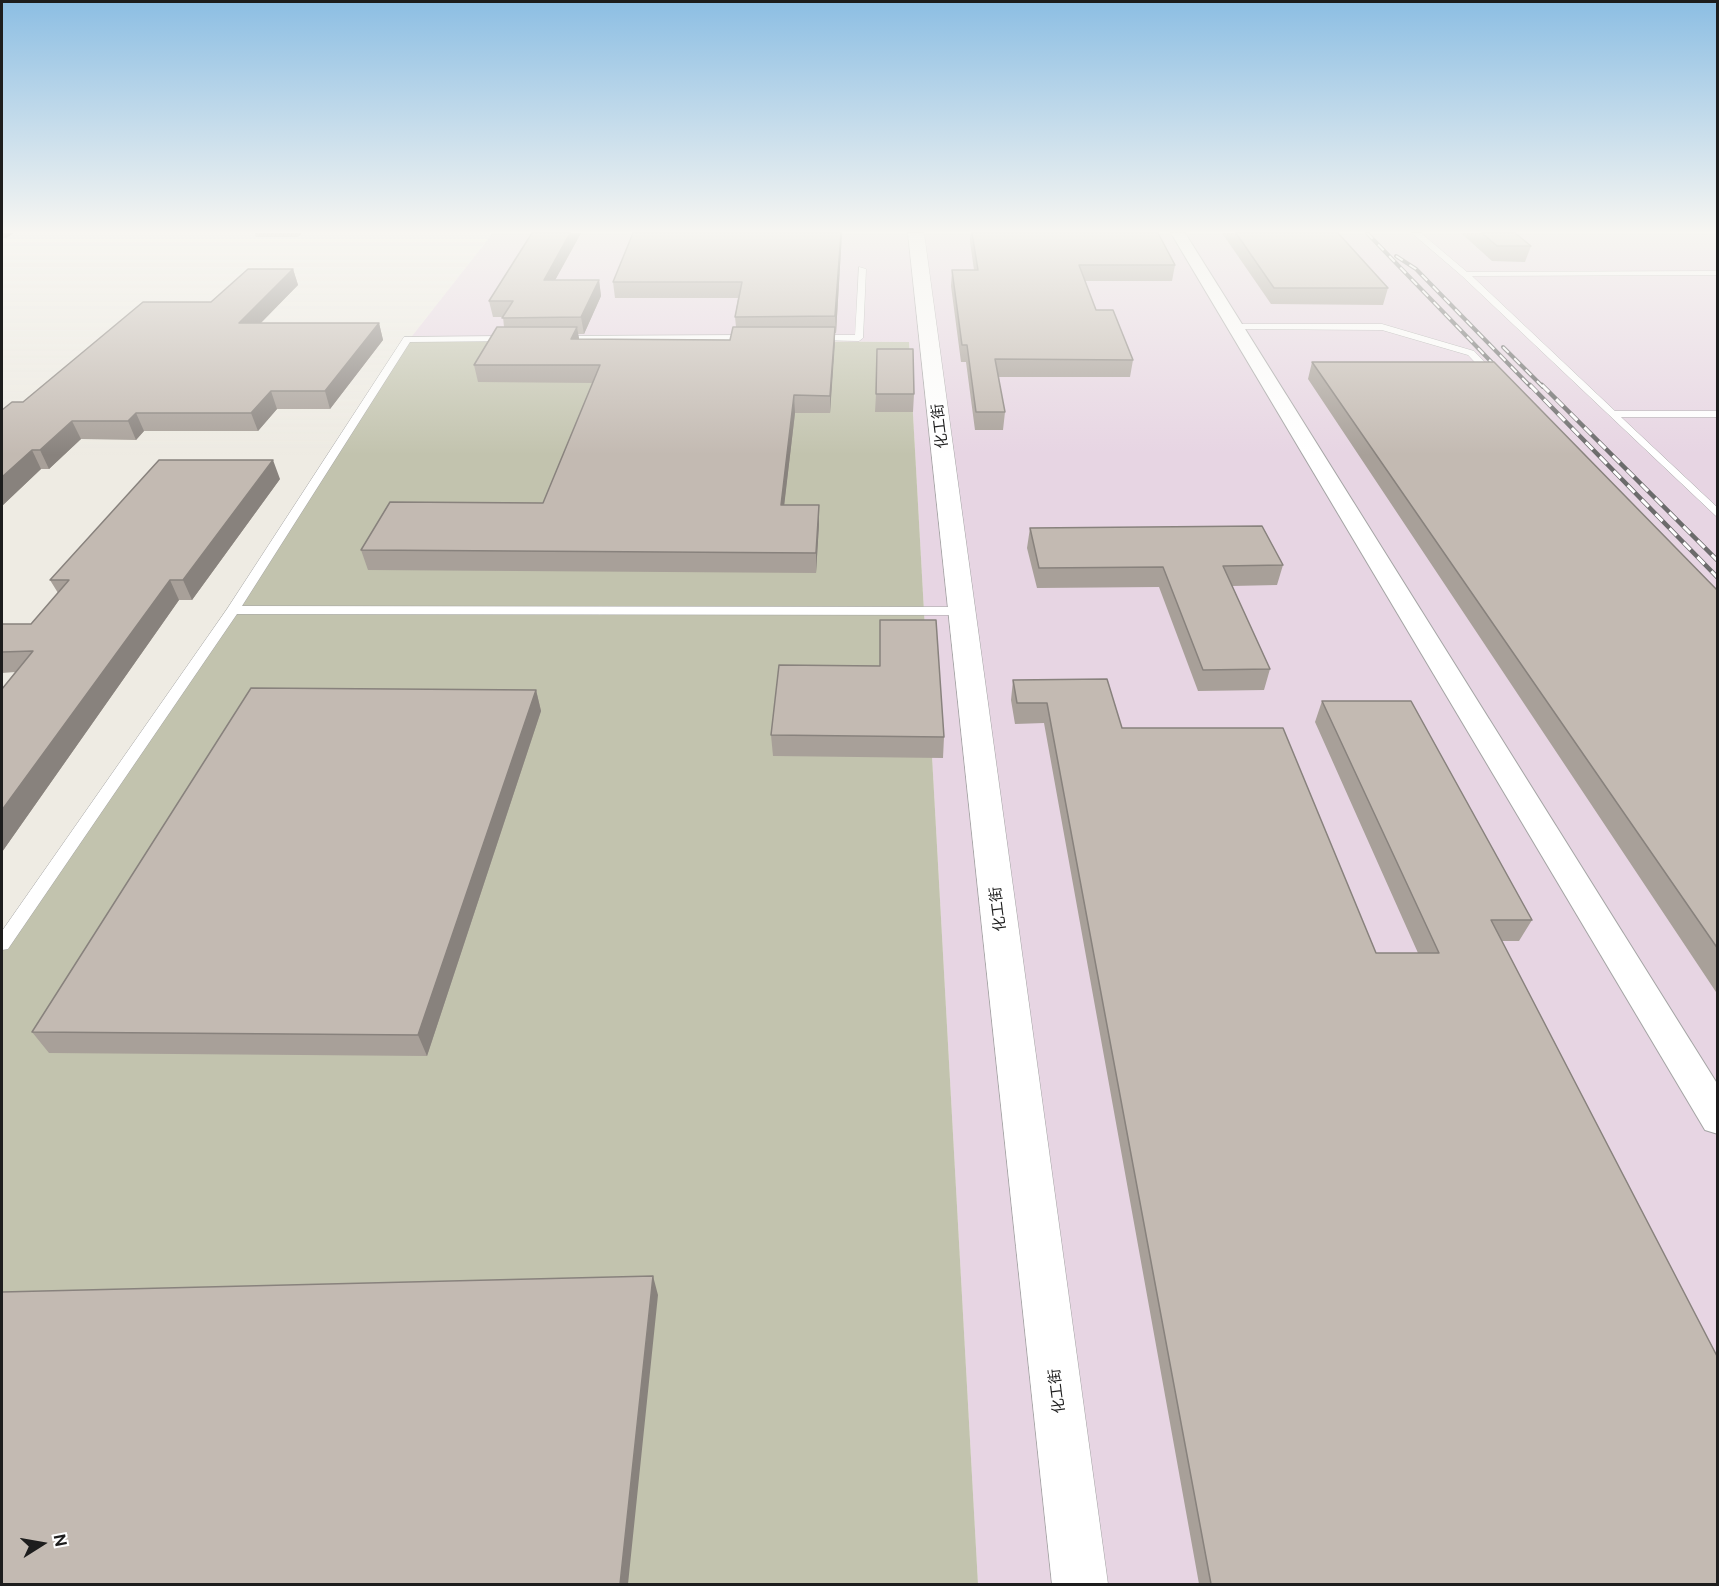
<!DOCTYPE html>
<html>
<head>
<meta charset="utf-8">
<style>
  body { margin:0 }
  #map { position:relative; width:1719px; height:1586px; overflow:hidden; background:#eeebe3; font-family:"Public Sans",sans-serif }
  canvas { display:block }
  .frame { position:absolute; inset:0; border:3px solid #1d1d1d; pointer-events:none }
  .north { position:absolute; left:12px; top:1514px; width:60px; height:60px; -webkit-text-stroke:4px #fff; paint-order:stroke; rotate:79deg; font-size:16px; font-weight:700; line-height:24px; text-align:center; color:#1d1d1d }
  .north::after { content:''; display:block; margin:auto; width:21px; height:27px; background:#1d1d1d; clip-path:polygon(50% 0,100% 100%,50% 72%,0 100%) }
</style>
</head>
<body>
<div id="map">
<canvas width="1719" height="1586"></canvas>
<div class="frame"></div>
<div class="north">N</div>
</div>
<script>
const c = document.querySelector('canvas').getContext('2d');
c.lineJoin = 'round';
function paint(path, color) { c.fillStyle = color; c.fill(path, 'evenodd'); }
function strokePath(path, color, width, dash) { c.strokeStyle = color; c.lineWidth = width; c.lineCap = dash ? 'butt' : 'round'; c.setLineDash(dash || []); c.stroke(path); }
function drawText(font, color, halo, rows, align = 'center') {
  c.font = font + ' "Public Sans","Noto Sans SC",sans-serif'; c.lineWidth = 4.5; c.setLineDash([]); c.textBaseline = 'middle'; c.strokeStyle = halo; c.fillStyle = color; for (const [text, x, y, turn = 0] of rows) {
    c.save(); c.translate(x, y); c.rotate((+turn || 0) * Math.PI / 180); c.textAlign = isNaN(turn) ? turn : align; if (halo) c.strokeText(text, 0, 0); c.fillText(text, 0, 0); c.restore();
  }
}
const industrial = new Path2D(`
  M493,233h1224v1351h-739l-69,-1242 -500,-2z`);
const construction = new Path2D(`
  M409,340l500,2 69,1242h-976v-644z`);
const service = new Path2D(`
  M1412,233h9l46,39 251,-1v4l-246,1 143,135h103v6h-97l97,91v10l-256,-242z
  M859,267l7,2 -3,69 -4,3 -47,-1v-4l3,-1h40z
  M1235,324h147l92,27 23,24 -8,2 -21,-22 -86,-25 -150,-1v-4z
  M749,335l4,3 -1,2 -192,2 -4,-3 4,-3z
  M509,336l4,3 -1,2 -102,1 -168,264 720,1 6,4 -6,4 -725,-1 -229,335 -6,1v-19l225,-322 177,-272z`);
const minor = new Path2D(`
  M1171,233h14l533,852v49l-13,-4z`);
const tertiary = new Path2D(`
  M908,233h16l184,1351h-56z`);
const railFar1 = new Path2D(`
  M1367,233l135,140
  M1396,256l20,13 115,118
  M1503,347l40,40`);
const rail = new Path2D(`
  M1530,385l188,193
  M1542,385l176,176`);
const wall = new Path2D(`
  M2,233h12l-8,5h-4z
  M255,233h47l-4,4h-42z
  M532,233h49l-26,47h44l2,16 -17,38h-6l1,5 151,1 6,-13 -1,-10 3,-19h-123l-2,-16 229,-49 -6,100h-1l-5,80h-35l-11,92h35v19l-3,49 -448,-3 -7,-20 182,-47 50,-120 -115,-1 -4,-17 30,-38 -1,-10h-10l-4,-16z
  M970,233h188l17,32 -3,16h-87l11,29 37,50 -3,17h-132l7,35 -2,18h-28l-9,-68h-5l-10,-76 1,-16h22l-4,-28z
  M1222,233h116l50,55 -5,17 -112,-1z
  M1461,233h54l16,13 -6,16 -33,-1z
  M293,269l5,16 -37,38h118l4,17 -53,69h-53l-19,22h-114l-8,9 -55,-1 -32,30h-8l-39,37v-96l21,-8z
  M1312,362l406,229v404l-410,-616z
  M876,394h38l-1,18h-38z
  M280,479l-88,121h-13l-177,252v-163l13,-17 -13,1v-49h29l27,-31 -8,-13z
  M1030,528l253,37 -6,20 -45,1 38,83 -6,21 -66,1 -39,-104 -122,1 -10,-40z
  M1013,680l109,48 254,225h42l-103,-231 7,-21 210,219 -13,21h-17l216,643h-519l-155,-861 -29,1 -4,-24z
  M536,690l5,21 -114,345 -378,-3 -17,-21z
  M771,735l173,2 -1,21 -170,-2z`);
const shadedWall = new Path2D(`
  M3,233h11l-8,5z
  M570,233h11l-34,62 -3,-15z
  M841,233h1l-6,100 -1,-17z
  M293,269l5,16 -53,54 -6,-16z
  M599,280l2,16 -17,38 -3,-17z
  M379,323l4,17 -53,69 -5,-18z
  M577,327l3,17 -9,-5z
  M835,327v16l-5,70v-17z
  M271,391l6,18 -19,22 -7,-18z
  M794,395l1,18 -13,111 -1,-19z
  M136,413l8,18 -8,9 -8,-19z
  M72,421l9,18 -32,30 -9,-19z
  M32,450l9,19 -39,37v-29z
  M273,460l7,19 -88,121 -9,-20z
  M819,505v19l-3,49v-20z
  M170,580l9,20 -177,252v-42z
  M536,690l5,21 -114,345 -9,-21z
  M653,1276l5,19 -30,289h-8z`);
const building = new Path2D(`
  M532,233h38l-26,47h55l-18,37 -79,1 11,-17h-24z
  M633,233h208l-6,83 -100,1 7,-35h-129z
  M972,233h186l17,32h-96l17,45h17l20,50 -138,-1 10,53h-29l-9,-67h-5l-10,-75h26z
  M1236,233h102l50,55h-114z
  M1482,233h33l16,13h-34z
  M248,269h45l-54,54h140l-54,68h-54l-20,22h-115l-8,8h-56l-32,29h-8l-30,27v-67l10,-8h11l120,-100h68z
  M497,327h80l-6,12 159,1 3,-13h102l-5,69 -36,-1 -13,110h38l-3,48 -455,-3 29,-48 153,1 57,-138h-126z
  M877,349h36l1,45h-38z
  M1312,362h182l224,229v358z
  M159,460h114l-90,120h-13l-168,230v-121l31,-38 -31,1v-28h29l38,-44h-19z
  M1262,526l21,39 -60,1 47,103 -67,1 -40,-103 -124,1 -9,-40z
  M880,620h56l8,117 -173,-2 8,-70 101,1z
  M1107,679l15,49h161l93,225h63l-117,-252h89l121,219h-41l227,438v226h-507l-164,-881h-30l-4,-23z
  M251,688l285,2 -118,345 -386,-3z
  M653,1276l-33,308h-618v-292z`);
const streetNames = [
  ["化工街",940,426,-97],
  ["化工街",998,909,-97],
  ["化工街",1057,1391,-97]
];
paint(industrial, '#e7d5e3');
paint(construction, '#c2c3ae');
strokePath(service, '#a4a4a4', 1);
strokePath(minor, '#a4a4a4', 2);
strokePath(tertiary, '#a4a4a4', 1);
paint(service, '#fff');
paint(minor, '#fff');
paint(tertiary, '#fff');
strokePath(railFar1, '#6b6b6b', 4);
strokePath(rail, '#6b6b6b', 4.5);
strokePath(railFar1, '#fff', 2, [8]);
strokePath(rail, '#fff', 3, [10]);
paint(wall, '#a8a099');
paint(shadedWall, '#88827d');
paint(building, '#c3bab2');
strokePath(building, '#88827d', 1.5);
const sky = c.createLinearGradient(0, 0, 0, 455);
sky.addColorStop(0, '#8cbee3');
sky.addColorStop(0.51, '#f7f6f2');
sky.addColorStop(1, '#f7f6f200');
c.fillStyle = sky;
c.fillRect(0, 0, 1719, 455);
drawText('15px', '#1d1d1d', '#fff', streetNames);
</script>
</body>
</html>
